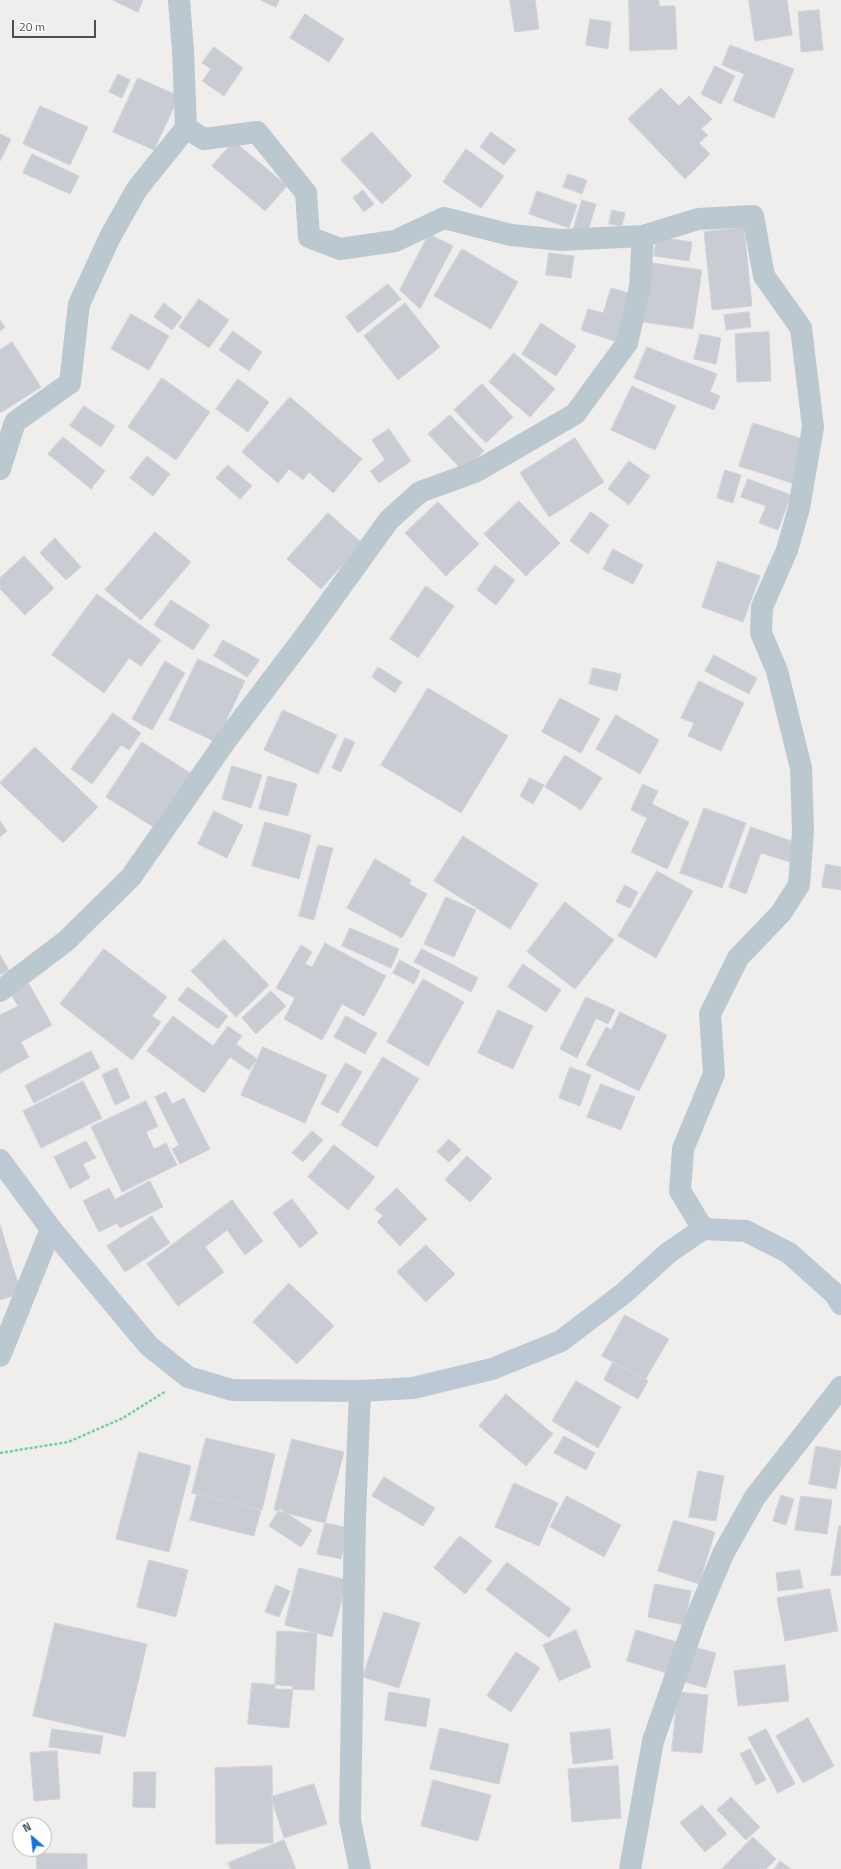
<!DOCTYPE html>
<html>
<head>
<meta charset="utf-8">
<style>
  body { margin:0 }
  #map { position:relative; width:841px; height:1869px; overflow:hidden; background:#f0eded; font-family:"Titillium Web",sans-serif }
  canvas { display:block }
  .north { position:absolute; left:12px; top:1817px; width:40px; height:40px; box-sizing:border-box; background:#fff; border:1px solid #b4b9bd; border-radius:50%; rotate:332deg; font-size:11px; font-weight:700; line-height:16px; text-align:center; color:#44515b }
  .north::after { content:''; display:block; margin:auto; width:14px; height:18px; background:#1172e5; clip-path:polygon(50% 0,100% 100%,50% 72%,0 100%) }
  .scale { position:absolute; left:12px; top:20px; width:84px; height:18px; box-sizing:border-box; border:2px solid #44515b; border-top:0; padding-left:5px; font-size:12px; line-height:14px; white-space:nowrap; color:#44515b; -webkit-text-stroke:3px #fff; paint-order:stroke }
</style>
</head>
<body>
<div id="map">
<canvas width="841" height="1869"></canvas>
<div class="north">N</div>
<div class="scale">20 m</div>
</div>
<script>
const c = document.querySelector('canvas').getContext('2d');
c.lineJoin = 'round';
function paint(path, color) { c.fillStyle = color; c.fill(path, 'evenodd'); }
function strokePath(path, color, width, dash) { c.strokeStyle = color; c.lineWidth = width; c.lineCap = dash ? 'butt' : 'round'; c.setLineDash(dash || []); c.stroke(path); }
const building = new Path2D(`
  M113,0h30l-5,12z
  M261,0h18l-3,7z
  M510,0h25l4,29 -24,3z
  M629,0h30v6h16l2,43 -47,2z
  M749,0h38l5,35 -37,6z
  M819,10l4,40 -22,2 -3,-40z
  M305,14l39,25 -15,23 -39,-24z
  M590,19l21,3 -3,27 -22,-4z
  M730,45l64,24 -20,49 -41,-17 11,-27 -22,-9z
  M214,47l29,21 -19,28 -22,-15 9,-12 -9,-6z
  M715,66l20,10 -14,28 -20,-10z
  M118,74l12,6 -8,18 -13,-6z
  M138,78l41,18 -25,54 -41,-18z
  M661,88l18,18 10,-10 23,23 -11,10 7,6 -9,8 11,11 -25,25 -57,-60z
  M40,106l48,21 -18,38 -47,-21z
  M372,132l40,44 -30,28 -41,-44z
  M491,132l25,18 -12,15 -24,-18z
  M0,134l11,5 -11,22z
  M234,141l53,45 -22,25 -53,-45z
  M466,149l38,27 -23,32 -38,-26z
  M32,154l47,22 -9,18 -47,-21z
  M568,174l19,6 -5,14 -19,-7z
  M363,190l11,14 -10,8 -11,-14z
  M537,191l40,14 -8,23 -40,-14z
  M582,200l14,4 -9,30 -14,-4z
  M612,210l13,3 -3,13 -13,-2z
  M744,227l8,79 -40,4 -8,-78z
  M429,234l24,12 -33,63 -20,-19z
  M657,237l35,5 -3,19 -35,-5z
  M462,249l56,33 -27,47 -57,-33z
  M549,253l25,3 -3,22 -25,-3z
  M652,263l50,7 -9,59 -50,-7z
  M388,284l13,15 -43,34 -12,-16z
  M611,288l21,6 -15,48 -36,-12 7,-21 15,4z
  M199,299l30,21 -20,28 -30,-21z
  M164,303l18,14 -10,13 -18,-13z
  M405,303l35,44 -42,33 -34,-44z
  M749,312l2,15 -25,3 -2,-15z
  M131,314l38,22 -20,34 -38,-21z
  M0,320l5,7 -5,4z
  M541,323l35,23 -20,30 -34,-22z
  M233,331l29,21 -13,19 -30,-21z
  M769,332l2,49 -34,1 -2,-48z
  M700,334l21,4 -5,26 -22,-5z
  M12,342l29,45 -41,26v-63z
  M647,347l70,27 -7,18 10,4 -6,14 -80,-32z
  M514,353l41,36 -25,28 -41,-35z
  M162,378l48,34 -34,48 -48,-33z
  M238,379l31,23 -21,30 -32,-23z
  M482,384l31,33 -27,26 -32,-33z
  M632,386l44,20 -21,44 -44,-20z
  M290,397l72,62 -29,34 -24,-21 -6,8 -14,-11 -11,14 -36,-31z
  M84,406l31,20 -14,21 -31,-21z
  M450,415l34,36 -21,20 -35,-37z
  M753,423l53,17 -14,43 -53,-17z
  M389,429l22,32 -32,22 -9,-12 15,-11 -13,-20z
  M63,437l42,34 -14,18 -43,-35z
  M575,438l29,44 -55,35 -29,-44z
  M147,456l23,18 -17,22 -23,-18z
  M629,461l21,15 -21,29 -21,-16z
  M228,465l24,21 -12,13 -24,-21z
  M725,470l16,5 -8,28 -16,-5z
  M748,479l43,16 -13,35 -19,-7 7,-17 -25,-9z
  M519,501l41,42 -34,33 -42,-42z
  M438,502l41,42 -33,32 -41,-43z
  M591,512l18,13 -21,29 -18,-13z
  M328,513l34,30 -41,46 -34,-30z
  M155,532l36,30 -50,58 -36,-30z
  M55,538l26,29 -15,13 -26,-27z
  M613,549l30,16 -10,19 -30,-15z
  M24,556l30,32 -29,27 -25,-26v-11z
  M718,561l42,15 -17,46 -41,-15z
  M495,565l20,15 -19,25 -19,-15z
  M426,586l28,20 -36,52 -28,-19z
  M97,594l64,46 -20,26 -12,-8 -25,35 -52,-38z
  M171,600l39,25 -17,25 -39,-25z
  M223,640l37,20 -13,17 -33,-21z
  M714,655l43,23 -8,16 -44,-23z
  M198,659l47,22 -29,61 -47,-22z
  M165,661l20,12 -33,57 -20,-11z
  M378,667l24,15 -7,11 -23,-16z
  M593,668l28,6 -4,17 -28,-7z
  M699,681l45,22 -23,48 -33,-15 6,-13 -13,-5z
  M428,688l80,48 -47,77 -80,-48z
  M560,698l40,21 -19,34 -39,-21z
  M283,710l54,25 -19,39 -54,-24z
  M113,713l28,20 -12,17 -8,-5 -29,39 -21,-15z
  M616,715l43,25 -19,34 -44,-25z
  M345,738l10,4 -14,30 -9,-4z
  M142,742l48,31 -35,55 -49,-31z
  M35,747l63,60 -35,36 -63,-60z
  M565,755l37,23 -21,32 -36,-23z
  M232,766l30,9 -11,33 -29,-9z
  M268,776l29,8 -9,32 -29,-7z
  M530,778l14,7 -11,19 -13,-8z
  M643,784l15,7 -6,13 37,18 -22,47 -36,-17 16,-34 -16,-8z
  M704,808l42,15 -24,65 -42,-15z
  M214,811l29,14 -16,33 -29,-14z
  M0,821l7,10 -7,6z
  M265,822l46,13 -12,44 -47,-13z
  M751,827l46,16 -7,19 -29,-9 -15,41 -17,-7z
  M463,836l75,48 -28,45 -76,-48z
  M318,845l15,3 -19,72 -15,-4z
  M375,859l36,21 -2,4 18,10 -25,44 -55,-30z
  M826,864l15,3v23l-19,-3z
  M657,871l36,20 -37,67 -38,-22z
  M625,885l13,7 -8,16 -14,-6z
  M446,897l30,13 -22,47 -30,-13z
  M565,902l49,38 -39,49 -48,-37z
  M350,928l49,21 -8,19 -49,-22z
  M224,939l45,46 -33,32 -45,-46z
  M325,943l61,33 -22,40 -22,-12 -20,36 -38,-21 11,-21 -19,-10 25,-43 11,7 -7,12 7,3z
  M104,949l63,48 -15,19 9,6 -29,38 -72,-56z
  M422,949l56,29 -7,14 -57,-30z
  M0,955l9,15 -9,5z
  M400,960l20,11 -6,13 -21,-11z
  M523,964l38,26 -15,22 -38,-25z
  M423,979l41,23 -36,64 -41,-24z
  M29,984l23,41 -31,17 8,15 -29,16v-58l18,-9 -7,-12z
  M188,987l40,29 -10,13 -40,-29z
  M271,991l15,15 -30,28 -14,-16z
  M586,997l29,13 -7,14 -12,-6 -19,40 -17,-9z
  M498,1010l35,16 -20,43 -35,-16z
  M620,1012l47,23 -28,56 -53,-26 20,-38 5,3z
  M173,1016l40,30 15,-20 14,10 -6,8 21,15 -8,11 -19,-13 -26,36 -57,-42z
  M346,1016l31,17 -12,21 -31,-17z
  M263,1047l64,28 -22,48 -64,-28z
  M91,1051l9,17 -66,35 -9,-17z
  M383,1057l36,22 -42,68 -36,-22z
  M346,1063l16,9 -24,41 -17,-9z
  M570,1067l21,8 -11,31 -21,-8z
  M117,1068l13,30 -15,7 -13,-30z
  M83,1081l19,37 -61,30 -18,-37z
  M601,1084l34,13 -14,33 -34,-13z
  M166,1092l6,12 12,-6 26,51 -30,15 -8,-15 7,-4 -24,-48z
  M146,1101l12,25 -12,6 8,17 12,-6 11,22 -55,27 -31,-65z
  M312,1131l11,9 -20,22 -11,-9z
  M449,1139l12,11 -12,12 -12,-10z
  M86,1141l10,17 -13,6 7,14 -20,11 -16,-32z
  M334,1145l41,32 -27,33 -40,-33z
  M467,1156l25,22 -22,24 -25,-22z
  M150,1181l13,26 -43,21 -3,-5 -18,9 -16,-31 26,-13 6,11z
  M397,1188l30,31 -27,27 -23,-24 6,-6 -8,-7z
  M292,1199l26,34 -18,15 -27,-35z
  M232,1200l31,41 -18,14 -18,-25 -22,17 19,25 -46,34 -31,-42z
  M152,1216l18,27 -45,29 -18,-26z
  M0,1225l21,68 -21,7z
  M426,1245l29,29 -29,28 -29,-30z
  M289,1283l45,43 -37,38 -44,-42z
  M625,1315l44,24 -24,41 -43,-24z
  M613,1362l35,19 -10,18 -34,-19z
  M576,1381l45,26 -23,41 -46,-27z
  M506,1394l47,40 -27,32 -47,-40z
  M564,1436l31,17 -9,17 -32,-17z
  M206,1438l69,16 -13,56 -70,-17z
  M292,1439l52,13 -19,71 -51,-13z
  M816,1446l25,5v11l-5,27 -27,-5z
  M139,1452l52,14 -22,86 -53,-13z
  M698,1471l26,5 -8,45 -27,-4z
  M384,1477l51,31 -12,18 -51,-30z
  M514,1483l44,20 -19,43 -44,-19z
  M197,1494l64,16 -7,26 -64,-16z
  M781,1495l13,4 -8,26 -13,-4z
  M567,1496l54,29 -17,32 -54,-30z
  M801,1496l31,4 -5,34 -32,-4z
  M280,1509l32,21 -11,17 -32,-21z
  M674,1520l41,12 -16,52 -41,-13z
  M325,1523l24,5 -8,31 -24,-5z
  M839,1526h2v49l-10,1z
  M460,1536l32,25 -27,33 -31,-26z
  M149,1560l39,10 -12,47 -39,-10z
  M507,1562l64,47 -22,29 -63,-48z
  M299,1568l48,12 -15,57 -47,-12z
  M800,1570l3,18 -25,3 -2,-18z
  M655,1584l36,7 -7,34 -36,-8z
  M276,1585l14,6 -11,26 -14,-5z
  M830,1589l8,42 -53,10 -8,-43z
  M384,1612l36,11 -21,65 -36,-11z
  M55,1623l92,21 -22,93 -92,-21z
  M576,1630l15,37 -32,14 -16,-36z
  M636,1630l41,12 -10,31 -40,-12z
  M277,1631l40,2 -3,57 -39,-1z
  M694,1647l22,6 -10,35 -21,-6z
  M516,1652l24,16 -29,44 -24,-16z
  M785,1665l4,36 -51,5 -4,-35z
  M252,1683l41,3 -4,42 -41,-4z
  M389,1692l41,7 -4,28 -41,-7z
  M678,1692l30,3 -6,58 -30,-2z
  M808,1718l26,48 -31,17 -27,-47z
  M440,1728l69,16 -10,40 -69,-15z
  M52,1729l51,7 -3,18 -51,-7z
  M610,1729l3,30 -40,5 -3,-31z
  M766,1729l29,55 -17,9 -30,-55z
  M750,1749l16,31 -10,5 -16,-31z
  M57,1751l3,48 -26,2 -4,-48z
  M272,1766l1,77 -57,1 -1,-76z
  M618,1766l3,52 -49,4 -4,-53z
  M134,1772h22l-1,36 -22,-1z
  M433,1780l58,15 -13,46 -57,-15z
  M314,1784l13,40 -43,14 -13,-41z
  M731,1797l29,30 -14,13 -29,-30z
  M702,1805l25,29 -22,18 -25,-29z
  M753,1837l23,22 -10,10h-44z
  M284,1840l12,29h-65l-3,-6z
  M37,1853l50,1v15h-50z
  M780,1861l11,8h-17z`);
const path = new Path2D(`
  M0,1453l68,-11 55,-24 43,-27`);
const street = new Path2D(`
  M179,0l4,51 3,77
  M0,469l15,-47 55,-39 9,-79 31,-67 27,-48 49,-61 18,11 53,-7 49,61 3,44 31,12 55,-8 49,-23 67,17 50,5 82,-4 55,-17 55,-3 11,60 37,52 12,99 -14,81 -12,42 -25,57 -1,26 16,38 24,97 2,63 -4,54 -18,28 -43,45 -28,56 4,60 -31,75 -3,42 23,38
  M0,991l66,-50 65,-64 96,-138 79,-104 83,-115 31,-28 55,-20 100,-58 52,-71 13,-56 3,-51
  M0,1356l51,-127
  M360,1869l-10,-49 5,-303 5,-126
  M630,1869l23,-128 42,-120 28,-67 32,-57 86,-110`);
const secondary = new Path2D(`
  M0,1160l51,69 98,117 39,31 44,13 128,1 53,-3 79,-19 69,-28 63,-48 44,-40 35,-24 43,2 43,22 46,41 6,10`);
paint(building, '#c9ccd2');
strokePath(building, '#d0d3d9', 1);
strokePath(path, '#6fcf9e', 2.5, [3, 2]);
strokePath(street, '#bcc8d0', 22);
strokePath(secondary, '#bcc9d5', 22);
</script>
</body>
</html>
